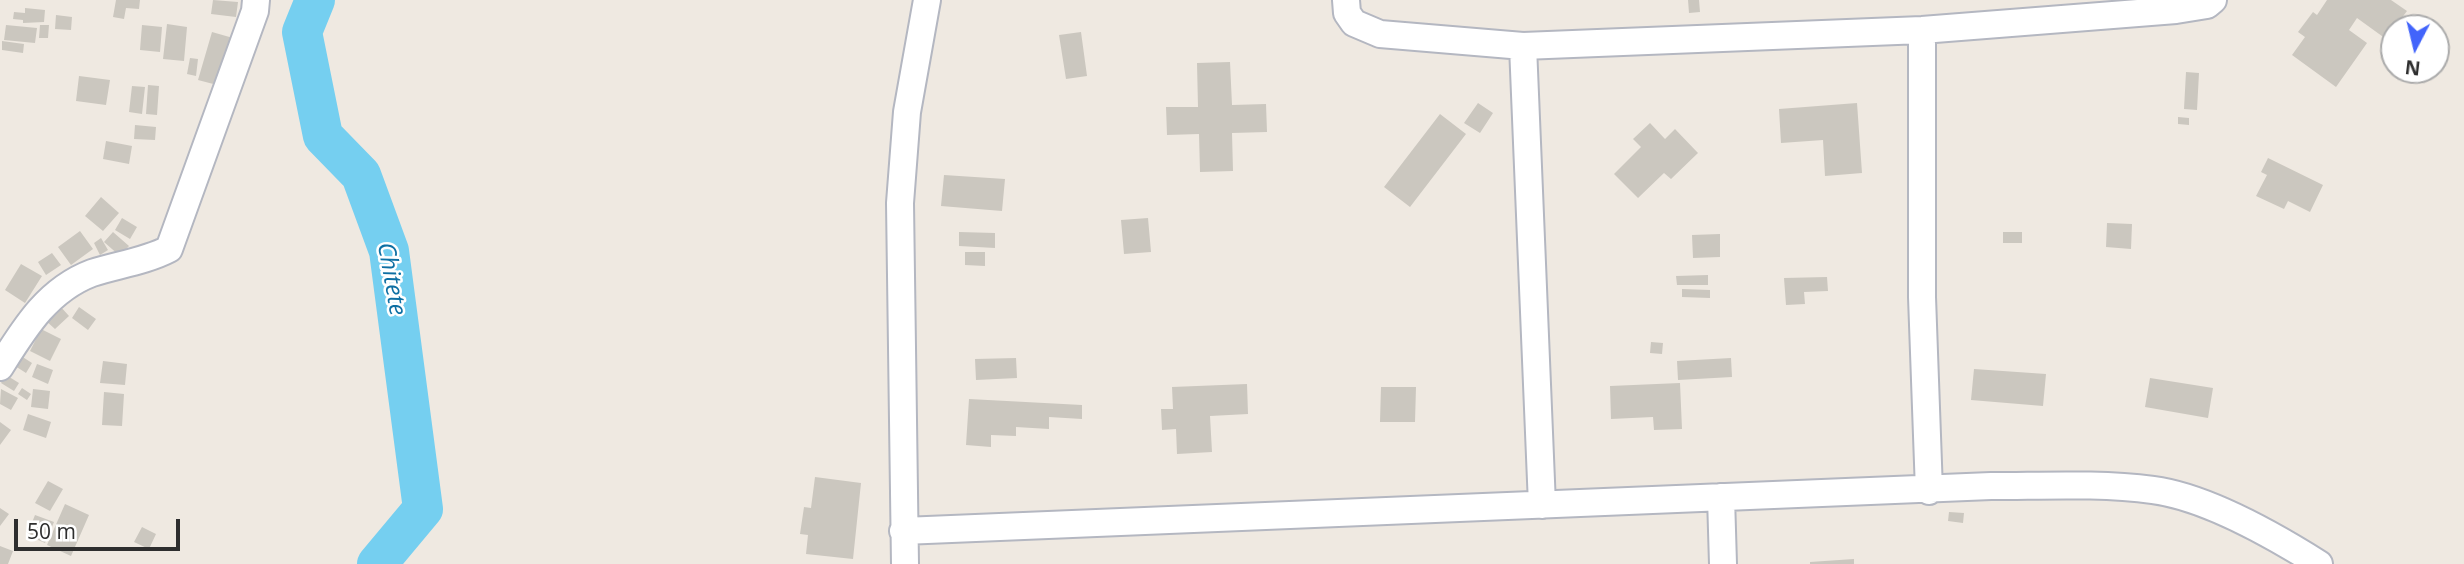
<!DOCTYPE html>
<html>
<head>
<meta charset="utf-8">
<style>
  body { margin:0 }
  #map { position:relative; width:2464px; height:564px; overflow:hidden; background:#efe9e1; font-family:"Open Sans",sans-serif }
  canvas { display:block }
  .north { position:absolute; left:2380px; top:14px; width:70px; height:70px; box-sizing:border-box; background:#fff; border:2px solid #ababab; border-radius:50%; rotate:187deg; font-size:19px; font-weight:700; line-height:28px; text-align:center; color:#2e2e2e }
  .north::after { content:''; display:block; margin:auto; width:24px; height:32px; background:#4264fb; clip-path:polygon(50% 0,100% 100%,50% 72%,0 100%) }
  .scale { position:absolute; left:14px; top:519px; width:166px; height:32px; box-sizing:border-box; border:4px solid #2e2e2e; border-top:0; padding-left:9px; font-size:21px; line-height:24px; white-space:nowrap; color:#2e2e2e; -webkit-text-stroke:5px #fff; paint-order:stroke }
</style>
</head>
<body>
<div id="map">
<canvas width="2464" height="564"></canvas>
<div class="north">N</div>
<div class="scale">50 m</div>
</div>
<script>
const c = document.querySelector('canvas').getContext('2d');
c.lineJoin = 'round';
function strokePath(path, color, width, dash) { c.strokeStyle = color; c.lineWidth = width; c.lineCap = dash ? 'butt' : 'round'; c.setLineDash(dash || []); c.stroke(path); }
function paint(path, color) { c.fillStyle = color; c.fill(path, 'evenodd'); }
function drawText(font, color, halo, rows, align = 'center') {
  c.font = font + ' "Open Sans",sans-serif'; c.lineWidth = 5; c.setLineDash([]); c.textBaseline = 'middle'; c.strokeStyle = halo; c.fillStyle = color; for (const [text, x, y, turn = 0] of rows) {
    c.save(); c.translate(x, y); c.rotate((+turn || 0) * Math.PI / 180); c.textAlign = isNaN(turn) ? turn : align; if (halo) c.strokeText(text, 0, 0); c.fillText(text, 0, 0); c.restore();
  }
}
const river = new Path2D(`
  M315,0l-13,32 21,104 38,39 28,76 34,258 -46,55`);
const building = new Path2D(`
  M116,0h24l-1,9 -13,-1 -2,11 -11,-2z
  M213,0l25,2 -2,15 -25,-3z
  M1688,0h11l1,12 -11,1z
  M2327,0h64l16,11 -21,28 -29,-21 -8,12 18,13 -31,44 -44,-32 13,-18 -7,-5 15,-20 4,3z
  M25,8l20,2 -1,12 -21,1v-3l-10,-1 1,-7 11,1z
  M56,15l16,2 -1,13 -16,-1z
  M167,24l20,3 -3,34 -21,-2z
  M6,25l31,3 -2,15 -31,-3z
  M40,25h9l-1,13h-9z
  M142,25l20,2 -2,25 -20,-2z
  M212,32l21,6 -12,48 -23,-6z
  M1081,32l6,44 -21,3 -7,-44z
  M2,41l22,3 -1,9 -21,-3z
  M190,58l8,1 -2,17 -9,-2z
  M1230,62l2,43 34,-1 1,28 -35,1 1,38 -33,1 -1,-38 -32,1 -1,-28h32l-1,-44z
  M2186,72l13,1 -2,37 -13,-1z
  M79,76l31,4 -4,25 -30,-4z
  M148,85l11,1 -2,29 -11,-1z
  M132,86l13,1 -3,27 -13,-2z
  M1478,103l15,10 -13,20 -16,-10z
  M1857,103l5,70 -37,3 -2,-36 -42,3 -2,-34z
  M1440,114l26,20 -56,73 -26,-20z
  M2178,117l11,1v7l-11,-1z
  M1650,123l15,16 10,-10 23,24 -27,26 -7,-6 -26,25 -24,-24 27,-27 -8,-8z
  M135,125l21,2 -1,13 -21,-1z
  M106,141l26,5 -3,18 -26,-5z
  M2268,158l55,27 -13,27 -22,-11 -4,8 -28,-13 11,-21 -6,-3z
  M944,175l61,4 -3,32 -61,-5z
  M101,197l18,16 -16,18 -18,-15z
  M122,218l15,9 -7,12 -15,-9z
  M1148,218l3,34 -27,2 -3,-34z
  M2107,223l25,1 -1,25 -25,-2z
  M80,231l13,18 -22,16 -13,-18z
  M113,232l16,14 -9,10 -16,-14z
  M959,232l36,1v15l-36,-2z
  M2003,232h19v11h-19z
  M1720,234v23l-27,1 -1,-23z
  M101,238l7,12 -8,5 -6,-12z
  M965,252h20v14l-20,-1z
  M52,253l9,12 -15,10 -8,-13z
  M21,264l21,12 -17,27 -20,-13z
  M1708,275v10h-31l-1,-9z
  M1827,277l1,14 -24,1 1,12 -19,1 -2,-27z
  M1682,289l28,1v8l-28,-1z
  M60,306l9,10 -14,13 -10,-9z
  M79,307l17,12 -8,11 -16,-12z
  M41,329l20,10 -11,22 -20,-10z
  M1651,342l12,1 -1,11 -12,-1z
  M18,354l14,9 -6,10 -14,-9z
  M1016,358l1,20 -41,2 -1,-21z
  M1731,358l1,19 -54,3 -1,-19z
  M103,361l24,3 -2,21 -25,-2z
  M37,364l16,6 -5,14 -16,-7z
  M1974,369l72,5 -3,32 -72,-6z
  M6,375l13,8 -5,8 -13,-8z
  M2150,378l63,10 -5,30 -63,-11z
  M1680,383l2,46 -28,1 -1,-13 -42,2 -1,-33z
  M1247,384l1,30 -38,2 2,36 -35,2 -1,-25 -14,1 -1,-21h12l-1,-22z
  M1381,387h35l-1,35h-35z
  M22,388l9,6 -4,6 -9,-6z
  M1,389l17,9 -7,12 -11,-6z
  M33,389l17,2 -2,18 -17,-2z
  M104,392l20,2 -2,32 -20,-1z
  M969,399l113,6v14l-33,-2v12l-33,-2v9l-25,-1v12l-25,-2z
  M28,414l23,8 -5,16 -23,-8z
  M0,422l11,8 -11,15z
  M815,477l46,6 -8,76 -47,-5 2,-19 -8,-1 4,-27 7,1z
  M48,481l15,8 -13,22 -15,-8z
  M65,504l24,11 -18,41 -24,-11z
  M0,508l9,6 -9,12z
  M1949,512l15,1 -1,10 -15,-2z
  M35,515l19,7 -9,21 -18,-8z
  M142,527l14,7 -7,15 -15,-7z
  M0,546l13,5 -5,13h-8z
  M1854,559v5h-44v-2z`);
const minor = new Path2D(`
  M1346,0l1,13 7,10 26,11 143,12 399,-16 254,-20 31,-5 6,-5
  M1922,30v267l7,194
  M1523,46l19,459
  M0,367c24,-38 47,-77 92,-94 25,-8 54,-12 77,-24l86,-238 1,-11
  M1721,497l2,67
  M903,531l1088,-45c53,0 108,-3 162,4 54,7 120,45 166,74
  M905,564l-5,-361 7,-91 20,-112`);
const waterNames = [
  ["Chitete",391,279,80]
];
strokePath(river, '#75cff0', 40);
paint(building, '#cbc7bf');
strokePath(minor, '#b4b7c1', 30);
strokePath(minor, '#fff', 26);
drawText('italic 24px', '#0d6fa3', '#fff', waterNames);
</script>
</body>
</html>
